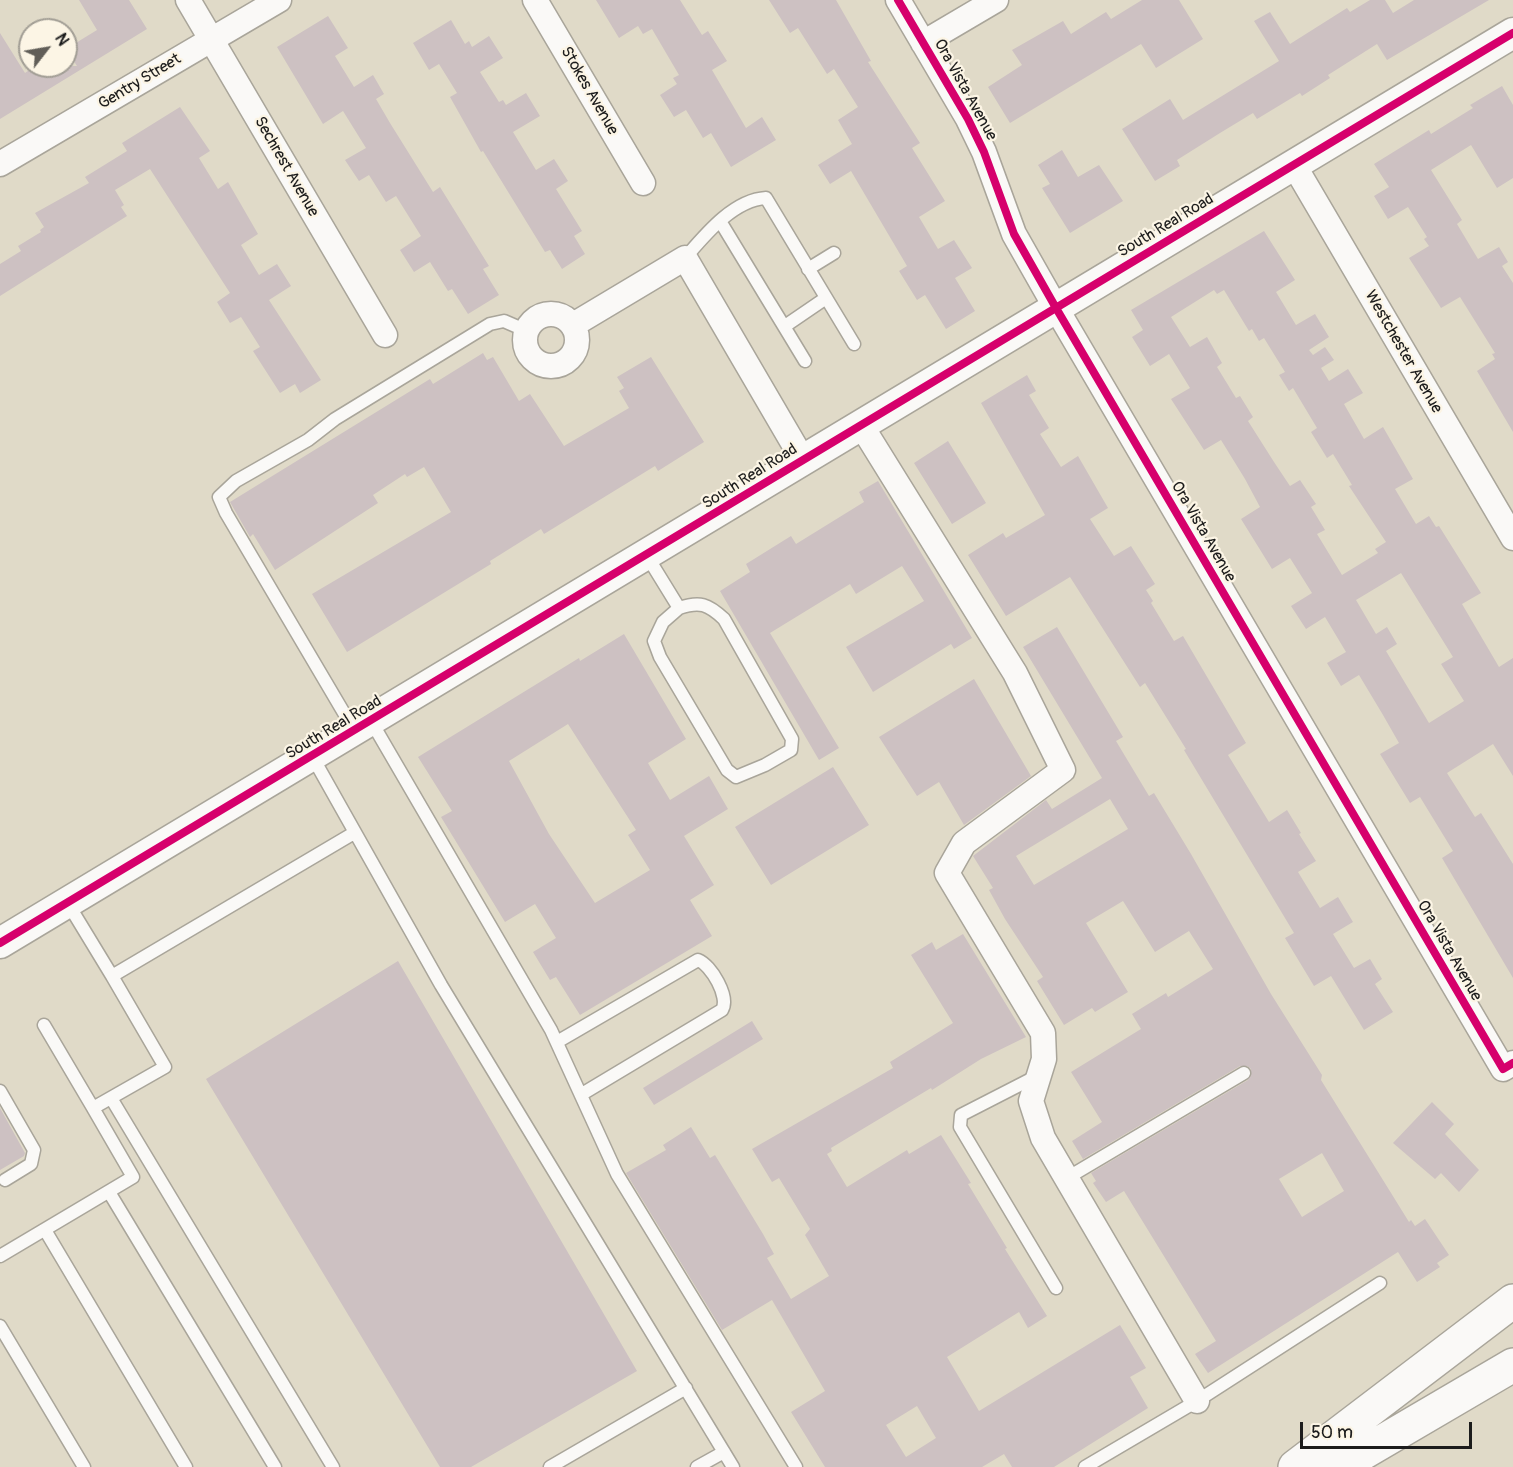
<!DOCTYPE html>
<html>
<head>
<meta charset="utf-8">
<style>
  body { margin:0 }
  #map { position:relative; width:1513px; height:1467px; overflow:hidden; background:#e0dac8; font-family:Pangolin,sans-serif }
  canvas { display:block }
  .north { position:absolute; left:18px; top:18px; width:60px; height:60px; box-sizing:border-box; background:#fcf5e5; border:2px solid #a29e95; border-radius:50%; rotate:59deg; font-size:16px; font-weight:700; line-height:24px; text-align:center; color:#1c1c1c }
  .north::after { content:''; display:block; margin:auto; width:21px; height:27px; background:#615e58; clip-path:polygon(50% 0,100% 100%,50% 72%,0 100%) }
  .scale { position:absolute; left:1300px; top:1422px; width:172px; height:27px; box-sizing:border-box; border:3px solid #1c1c1c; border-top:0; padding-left:8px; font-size:18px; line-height:21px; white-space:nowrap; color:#1c1c1c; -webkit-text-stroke:4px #fcf5e5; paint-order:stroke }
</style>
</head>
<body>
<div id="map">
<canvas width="1513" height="1467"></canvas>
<div class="north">N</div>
<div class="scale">50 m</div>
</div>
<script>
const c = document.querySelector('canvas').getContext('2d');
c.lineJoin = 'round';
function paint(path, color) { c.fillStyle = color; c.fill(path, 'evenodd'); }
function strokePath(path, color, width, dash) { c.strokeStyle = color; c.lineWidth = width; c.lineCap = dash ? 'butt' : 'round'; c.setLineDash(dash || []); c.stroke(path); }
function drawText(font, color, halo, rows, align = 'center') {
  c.font = font + ' Pangolin,sans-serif'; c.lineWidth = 4.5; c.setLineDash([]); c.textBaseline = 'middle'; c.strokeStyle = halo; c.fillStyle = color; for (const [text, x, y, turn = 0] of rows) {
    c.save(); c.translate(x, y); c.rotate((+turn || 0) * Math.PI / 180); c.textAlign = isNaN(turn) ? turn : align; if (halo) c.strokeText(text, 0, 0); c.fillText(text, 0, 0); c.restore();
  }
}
const building = new Path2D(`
  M79,0h50l18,29 -147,90v-86l25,40 10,-7h42l-11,-17 31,-19z
  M596,0h84l22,35 6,-4 19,30 -15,9 34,58 16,-11 14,23 -45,27 -20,-34 -8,5 -17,-28 -12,7 -14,-22 17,-11 -4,-6 6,-3 -27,-46 -9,5 -5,-8 -19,12z
  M769,0h67l35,61 -3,1 52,81 -8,5 33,53 -26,16 19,32 16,-9 18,28 -17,10 20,33 -29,18 -21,-34 -8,5 -18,-29 8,-5 -56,-95 -21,13 -12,-19 34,-21 -14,-24 20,-13 -24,-38 -7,5 -29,-46 -8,5z
  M1142,0h37l24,39 -47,29 -15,-24 -131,79 -22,-36 34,-22 -10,-15 51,-29 8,13 35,-22 5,7z
  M1370,0h15l8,13 21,-13h75l-102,60 -10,-16 -49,31 2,3 -28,18 -2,-3 -43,26 -4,-6 -33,20 -43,27 3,6 -25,15 -33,-52 48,-30 13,21 96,-59 -25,-40 16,-9 20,32 57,-36 3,4z
  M328,16l20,32 -13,8 19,31 19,-12 11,19 -8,5 14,24 43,69 7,-5 49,79 -6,3 16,26 -31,19 -16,-25 -4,2 -18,-29 -16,10 -14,-22 21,-14 -25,-40 -10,6 -17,-27 -10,6 -14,-21 21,-12 -23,-37 -20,13 -46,-77z
  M451,20l14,24 4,-3 3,6 17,-11 14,22 -23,14 19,30 4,-2 3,5 20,-12 14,23 -27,16 23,38 18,-11 14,22 -12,8 26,42 -8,5 11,18 -23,15 -12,-19 -5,2 -62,-101 -2,1 -31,-55 7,-4 -18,-29 -10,6 -16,-27z
  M1502,86l11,19v73l-16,10 -26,-43 -40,25 31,50 -5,4 21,35 21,-12 9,15 -6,4 11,17v149l-36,-61 18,-12 -3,-5 3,-1 -35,-56 -19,11 -32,-50 20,-12 -5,-7 3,-2 -19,-30 -20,12 -14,-23 15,-9 -15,-23 55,-34 2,4 42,-26 -3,-3z
  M180,107l30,44 -11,7 19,31 10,-7 30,52 -17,11 18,30 18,-11 14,22 -22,14 52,80 -21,13 -5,-9 -15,9 -27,-42 7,-4 -19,-30 -11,6 -13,-21 13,-9 -80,-124 -35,21 9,15 -3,2 6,9 -127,80v-32l21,-13 -3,-5 23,-14 -1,-2 4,-3 -9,-14 54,-30 -4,-6 42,-26 -5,-8z
  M1062,150l16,27 21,-12 24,36 -53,32 -28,-45 8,-4 -12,-19z
  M1264,231l31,49 -19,12 20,33 19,-11 14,23 -20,13 4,5 12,-8 9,13 -13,8 8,13 19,-12 15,24 -19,11 20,35 19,-12 30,52 -18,10 21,35 13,-8 7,11 3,-1 42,67 -19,11 37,63 14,-9v118l-20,-32 -46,29 28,44 6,-4 32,51v114l-71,-120 11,-7 -33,-54 -10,6 -30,-49 19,-11 -16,-28 -24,-40 -18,11 -14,-23 19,-11 -21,-35 -19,12 -15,-23 21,-13 -22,-35 -18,11 -31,-50 19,-12 -15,-28 -24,-39 -17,10 -33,-51 19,-11 -21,-34 -19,12 -18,-29 11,-7 -12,-20zM1214,290l3,4 7,-4 25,41 3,-2 7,12 5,-3 21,34 -6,3 10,16 4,-3 24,40 -6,4 16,26 6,-4 19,31 -3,1 37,56 -11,7 3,4 -36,22 -25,-41 8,-4 -14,-23 5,-3 -16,-24 -10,6 -16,-24 -26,-41 5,-4 -13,-21 -4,2 -19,-31 5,-4 -15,-26 -17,10 -19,-30zM1401,573l52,84 -12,7 23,37 -35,22 -43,-72 11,-7 -10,-17 -11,7 -20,-34z
  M483,353l4,7 6,-3 26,44 11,-7 34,52 65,-38 -10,-17 5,-3 -7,-11 34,-20 53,85 -46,29 -3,-5 -111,68 -3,-5 -51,32 1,3 -144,88 -35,-58 139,-82 -27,-45 -17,10 -2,-3 -32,21 5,8 -103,67 -22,-36 -3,3 -20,-35 200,-123 3,5z
  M1027,375l9,16 -7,4 20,33 -9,6 21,33 17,-11 30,52 -18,11 24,37 17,-10 24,38 -9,6 7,11 -2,2 23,38 9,-5 63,107 -18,12 41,67 18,-12 14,23 -2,1 17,27 -18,11 22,36 18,-11 15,25 -20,12 21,34 16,-9 12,20 -7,5 18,28 -29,18 -33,-54 -17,10 -29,-48 9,-5 -110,-183 2,-1 -41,-66 -5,4 -70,-110 -64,39 -38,-61 35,-22 3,5 39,-23 -64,-112z
  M948,441l38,62 -34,21 -38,-61z
  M878,481l94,157 -18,11 -3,-5 -78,48 -27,-45 78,-46 -22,-35 -46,28 -6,-10 -80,49 69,115 -20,12 -99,-169 30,-19 -4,-8 45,-28 5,8 68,-42 -5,-10z
  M1057,627l66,110 -7,4 33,55 5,-3 37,61 80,140 51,81 -1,5 88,142 2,-2 4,6 10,-7 24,36 -12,8 3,4 -23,15 -19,-30 -190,121 -13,-19 21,-13 -92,-150 -18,11 -13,-19 3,-2 -5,-8 157,-93 3,-11 -4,-3h-7l-157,93 -11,-18 30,-19 -31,-50 70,-43 -9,-15 34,-21 2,4 45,-28 -24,-38 -34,21 -32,-51 -37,22 42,69 -33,20 -3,-4 -28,17 -27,-44 6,-4 -38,-58 -16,-29 4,-2 -20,-32 73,-56 6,9 50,-31 -79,-131zM1110,799l18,30 -94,56 -18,-29zM1322,1153l22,38 -42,26 -23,-38z
  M624,634l62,105 -38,24 22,37 39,-24 19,33 -44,27 30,49 -24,15 22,36 -132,79 -24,-38 -6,3 -17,-28 23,-14 -21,-34 -30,18 -64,-105 11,-6 -34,-54 161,-99 1,3zM568,724l68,106 -8,5 22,35 -55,33 -46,-69 -40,-73z
  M974,679l57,97 -67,49 -25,-43 -22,14 -38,-59z
  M833,767l36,58 -98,60 -36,-58z
  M963,934l63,103 -45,22 -49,31 -1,-2 -100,60 1,3 -5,3 20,33 60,-37 2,4 32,-19 30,48 -3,1 39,64 -2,1 42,67 -19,12 -9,-16 -72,45 32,54 141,-86 26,43 -16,9 18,31 -94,59h-42l-8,-13 -22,13h-157l-34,-55 34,-21 -53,-91 -50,30 -96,-157 40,-23 -3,-5 28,-18 19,31 5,-3 48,79 11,20 -7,4 24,41 38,-23 -24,-41 5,-6 -31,-51 -7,4 -20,-33 141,-81 -3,-6 63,-39 -42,-68 21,-13 4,8zM917,1406l19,32 -30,19 -20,-32z
  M398,961l239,410 -166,96h-31l-234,-388z
  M752,1021l11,18 -109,66 -11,-17z
  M1432,1102l22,22 -9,10 34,36 -20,22 -18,-19 -6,6 -42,-36z
  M0,1108l25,45 -1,3 -24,14z`);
const service = new Path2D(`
  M720,221l85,140
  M685,258c20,-23 48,-58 81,-60l88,146
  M808,269l26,-16
  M785,326l41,-28
  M647,556l32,52 -16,14 -9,19 6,16 67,113 9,7 29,-12 26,-15 1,-11 -68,-120c-16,-15 -24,-18 -45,-11
  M371,721l180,309 66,144 179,293
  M354,730l-128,-217 -7,-16 17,-16 72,-41 27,-21 155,-95 14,-3 23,10
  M312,756l129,229 292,482
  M67,902l45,74 242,-143
  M44,1025l49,83 72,-41 -53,-91
  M557,1042l141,-82c13,5 32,37 24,50l-140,84
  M1039,1075l-78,40 -1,12 96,161
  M0,1091l34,59 -3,14 -26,16
  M111,1098l222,369
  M1067,1178l177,-105
  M109,1192l166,275
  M45,1230l141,237
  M0,1256l133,-79 -40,-69
  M0,1326l84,141
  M550,1467l136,-79
  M697,1467l27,-15
  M1085,1467l112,-66 183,-118`);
const minor = new Path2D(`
  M188,0l197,335
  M535,0l108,183
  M898,0l70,119 16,33 30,82 42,74 447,761 10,-6
  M923,43l73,-43
  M0,164l279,-164
  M1294,165l219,373
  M525 340a26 26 0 1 1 52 0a26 26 0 1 1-52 0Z
  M573,325l112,-67 118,202
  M861,425l154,248 48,97 -99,73 -17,30 96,160 1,26 -13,42 12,37 154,263`);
const tertiary = new Path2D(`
  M0,943l1513,-910`);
const motorway = new Path2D(`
  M1295,1467l218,-166
  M1339,1467l174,-102`);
const cycleway = new Path2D(`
  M898,0l70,119 16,33 30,82 42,74 447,761 10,-6
  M0,943l1513,-910`);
const streetNames = [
  ["Gentry Street",140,82,-31],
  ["Ora Vista Avenue",965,90,61],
  ["Stokes Avenue",589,91,60],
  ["Sechrest Avenue",286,167,60],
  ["South Real Road",1166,226,-31],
  ["Westchester Avenue",1403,352,60],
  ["South Real Road",750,477,-32],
  ["Ora Vista Avenue",1203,532,60],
  ["South Real Road",334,728,-31],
  ["Ora Vista Avenue",1449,951,60]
];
paint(building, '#cdc1c2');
strokePath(service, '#a9a59a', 15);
strokePath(minor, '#a9a59a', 27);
strokePath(tertiary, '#a9a59a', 33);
strokePath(motorway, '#a9a59a', 36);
strokePath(service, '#faf9f7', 12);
strokePath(minor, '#faf9f7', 24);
strokePath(tertiary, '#faf9f7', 30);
strokePath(motorway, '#faf9f7', 33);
strokePath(cycleway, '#d6006c', 8);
drawText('16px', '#1c1c1c', '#fcf5e5', streetNames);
</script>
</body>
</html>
